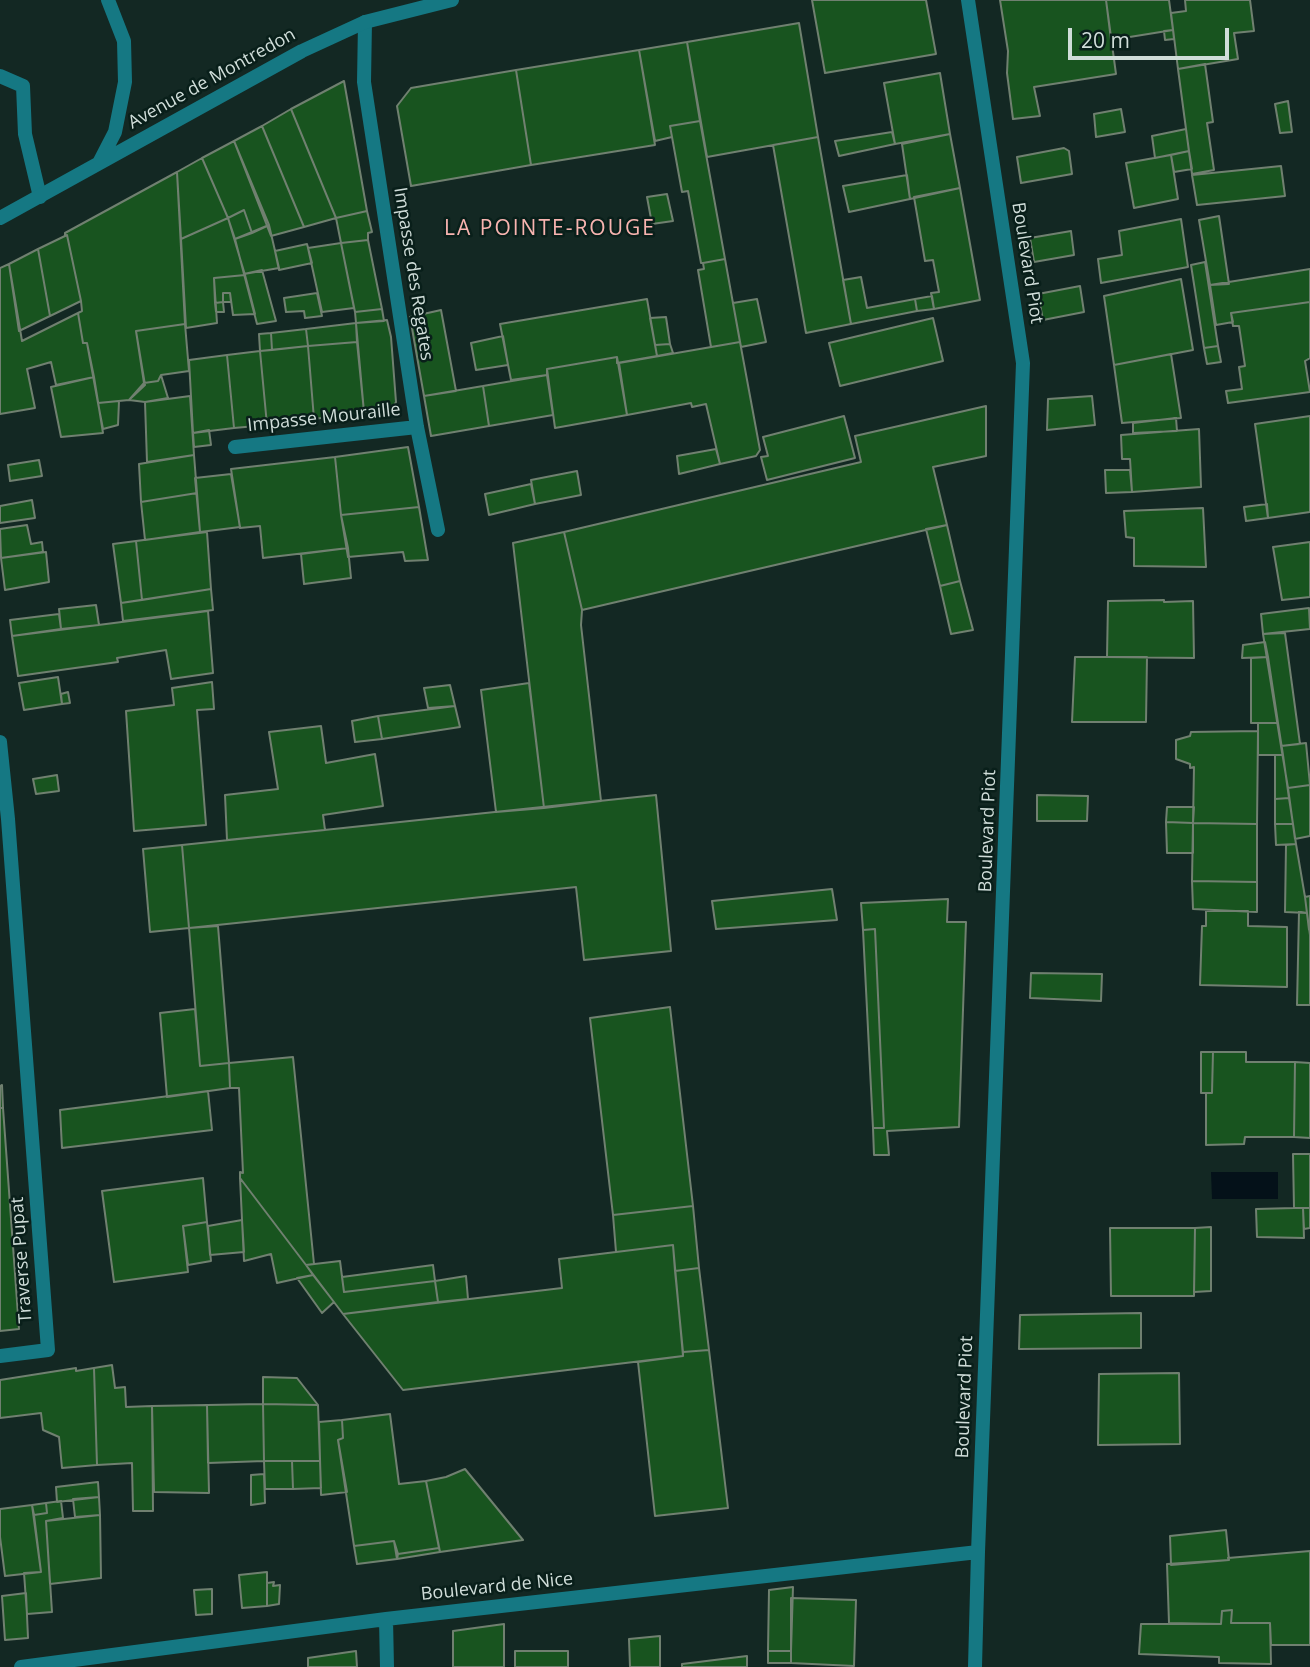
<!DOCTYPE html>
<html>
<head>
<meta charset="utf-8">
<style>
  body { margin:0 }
  #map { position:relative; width:1310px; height:1667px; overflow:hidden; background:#132823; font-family:"Open Sans",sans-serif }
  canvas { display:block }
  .scale { position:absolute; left:1068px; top:28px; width:161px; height:32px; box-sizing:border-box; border:4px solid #d0ddd9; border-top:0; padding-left:9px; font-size:21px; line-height:24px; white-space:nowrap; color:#d0ddd9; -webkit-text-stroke:5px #091f1a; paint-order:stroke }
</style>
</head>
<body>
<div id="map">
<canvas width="1310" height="1667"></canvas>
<div class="scale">20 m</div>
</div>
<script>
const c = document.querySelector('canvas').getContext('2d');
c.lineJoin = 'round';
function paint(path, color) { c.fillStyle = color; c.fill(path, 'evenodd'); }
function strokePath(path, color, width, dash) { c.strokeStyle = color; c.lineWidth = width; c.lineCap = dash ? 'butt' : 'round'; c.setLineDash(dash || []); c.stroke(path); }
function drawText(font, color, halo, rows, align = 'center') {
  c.font = font + ' "Open Sans",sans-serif'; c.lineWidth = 5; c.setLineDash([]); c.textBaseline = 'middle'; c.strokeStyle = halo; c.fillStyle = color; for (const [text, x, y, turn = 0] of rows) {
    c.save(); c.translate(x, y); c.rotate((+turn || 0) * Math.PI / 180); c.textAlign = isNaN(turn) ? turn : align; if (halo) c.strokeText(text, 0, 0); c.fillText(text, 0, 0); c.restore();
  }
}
const water = new Path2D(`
  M1211,1172h67v27h-66z`);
const building = new Path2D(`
  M812,0h114l10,54 -111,19z
  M1000,0h106l10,74 -82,13 6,29 -27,3 -6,-46 1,-22z
  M1106,0h63l4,30 -62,10z
  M1185,0h65l4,31 -20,2 4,26 -60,10 -7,-56 15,-2z
  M799,23l19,114 -111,20 -20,-115z
  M1173,30l1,9 -9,1 -1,-9z
  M687,42l13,79 -30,5 2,11 -17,4 -16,-91z
  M639,50l16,95 -124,20 -15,-95z
  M1205,64l8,58 -6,1 7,47 -22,4 -14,-105z
  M516,70l15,95 -120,21 -14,-80 14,-18z
  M940,73l10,61 -55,10 -11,-61z
  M344,81l23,130 -31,7 -45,-109z
  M1288,101l4,31 -12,1 -5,-29z
  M291,109l45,109 -32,9 -42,-101z
  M1121,109l4,23 -29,5 -2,-23z
  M700,121l25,138 -22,4h-2l-13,-72 -6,1 -12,-66z
  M262,126l42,101 -33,9 -37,-95z
  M1186,129l3,22 -34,7 -3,-22z
  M892,132l3,12 -56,12 -4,-15z
  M950,134l10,54 -50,11 -8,-55z
  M818,137l33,187 -45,9 -33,-188z
  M234,141l35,84 -17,8 -8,-23 -16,8 -26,-60z
  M1064,148l5,3 3,23 -51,9 -4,-26z
  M1189,151l3,18 -18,3 -3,-17z
  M1171,155l7,44 -44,9 -8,-45z
  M202,158l26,60 -47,21 -4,-67z
  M1281,166l4,30 -88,9 -5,-30z
  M177,172l8,152 -49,7 9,54 -16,15 -31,3 -11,-60h-4l-5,-30 4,-2 -1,-10 -14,-66 -2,1v-3z
  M907,175l3,24 -61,13 -6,-26z
  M960,188l20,112 -46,9 -3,-16 8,-1 -6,-32 -8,1 -11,-64z
  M667,194l6,27 -21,3 -5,-27z
  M244,210l8,23 -17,6 -7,-21z
  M367,211l5,21 -4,1v7l-27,3 -5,-25z
  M1219,216l10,68 -19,1 -11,-65z
  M228,218l17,57 -31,3 3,45 -31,5 -5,-89z
  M1181,219l7,48 -87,16 -3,-24 24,-4 -3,-24z
  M269,225l10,43 -35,6 -9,-35z
  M1071,231l3,24 -40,7 -4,-24z
  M67,235l14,66 -31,15 -12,-67z
  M368,240l14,69 -27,3 -14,-69z
  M341,243l13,65 -32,4 -14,-64z
  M307,244l5,19 -33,7 -4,-19z
  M38,249l12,67 -31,15 -10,-67z
  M725,259l15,83 -29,5 -13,-77 6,-1 -1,-6z
  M1205,262l13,84 -14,2 -13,-83z
  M9,264l13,77 56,-28 5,30h4l7,34 -38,8 -5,-23 -24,7 8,39 -35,6v-146z
  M1310,269v33l-79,11 2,9 -17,3 -6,-40z
  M262,270l14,51 -19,3 -13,-50z
  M245,275l10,39 -22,1 -3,-22h-7v9l-8,1 -1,-25z
  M861,277l6,31 48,-9 2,12 -66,13 -8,-44z
  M1181,279l12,71 -79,15 -10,-69z
  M1080,286l4,26 -41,8 -5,-26z
  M223,293h7l1,9h-8z
  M317,293l5,23 -17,2 -1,-7 -18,1 -2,-14z
  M932,296l2,13 -17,2 -2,-12z
  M647,299l10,57 -40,7v-6l-70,12v6l-36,5 -11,-56z
  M757,299l9,43 -25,5 -8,-44z
  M223,302l1,10h-8l-1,-9z
  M1310,302v56l-5,3 5,31 -82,11 -2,-12 16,-2 -3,-22 6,-1 -6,-40h-6l-2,-13z
  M382,309l2,12 -28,2 -1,-11z
  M441,310l15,81 -32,5 -14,-79z
  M666,317l4,27 -15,1 -5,-27z
  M933,318l10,43 -103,25 -11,-43z
  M387,320l4,17 5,65 -4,7 -28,3 -8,-89z
  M356,323l1,19 -49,4 -2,-17z
  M185,324l4,47 -28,4 -3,6 -14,2 -8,-52z
  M306,329l2,17 -36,4 -1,-17z
  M271,333l1,17 -12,1 -1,-17z
  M503,336l5,29 -32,5 -5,-27z
  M357,342l7,70 -50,7 -6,-73z
  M740,342l20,108 -4,6 -36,8 -14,-60 -14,3 -1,-4 -64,12 -8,-52z
  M670,344l3,9 -16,3 -2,-11z
  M308,346l6,73 -47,6 -7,-74z
  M1218,346l3,16 -14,2 -3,-16z
  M260,351l7,74 -33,3 -7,-73z
  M1171,354l10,64 -59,5 -8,-58z
  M227,355l7,73 -41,5 -4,-73z
  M617,357l10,58 -72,13 -8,-59z
  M161,375l7,23 -23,4 -16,-2 15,-17 14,-2z
  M547,375l6,40 -64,11 -6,-40z
  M94,377l9,56 -42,4 -10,-50z
  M483,386l6,40 -58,10 -7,-40z
  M190,396l4,59 -47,7 -2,-60z
  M1092,396l3,29 -48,5 1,-31z
  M119,401l-1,24 -15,4 -5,-26z
  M986,406v50l-53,11 14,58 -365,85 -18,-78 297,-70 -6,-26z
  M844,416l11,42 -88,22 -6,-23 7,-1 -5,-19z
  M1310,416v96l-42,6 -13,-94z
  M1176,418l1,13 -44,2v-10z
  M1199,429l2,58 -69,5 -2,-33h-8l-1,-24z
  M209,430l2,15 -17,2 -1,-14z
  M408,447l11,60 -78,8 -6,-58z
  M716,449l4,15 -41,10 -2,-18z
  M194,455l3,38 -56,9 -2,-38z
  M335,457l6,58 7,33 -85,10 -3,-32 -20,2 -9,-59z
  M39,460l3,16 -32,5 -2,-16z
  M1105,470h25l2,22 -26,1z
  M577,471l4,24 -46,9 -4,-24z
  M231,474l9,53 -40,5 -5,-54z
  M531,484l4,20 -46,11 -4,-21z
  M197,493l3,39 -55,8 -4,-38z
  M32,500l3,18 -35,5v-17z
  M1267,504l1,14 -22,3 -2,-14z
  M419,507l9,53 -23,1 -2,-9 -55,5 -7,-42z
  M1203,508l3,59 -72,-1v-28l-8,-1 -2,-26z
  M27,525l4,19 11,-2 1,10 -42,6 -1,-29z
  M947,525l13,56 -20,5 -14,-57z
  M207,532l4,57 -69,11 -6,-59z
  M564,532l18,78 -1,15 20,176 -57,7 -31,-265z
  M136,541l6,59 -21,3 -8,-59z
  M1310,542v55l-28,3 -9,-53z
  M348,548l3,30 -47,6 -3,-30z
  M46,552l3,30 -44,8 -4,-32z
  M960,581l13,49 -22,4 -11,-48z
  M211,589l2,21 -90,11 -2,-18z
  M1164,600v2l29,-1 1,57 -87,-1 1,-56z
  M96,605l3,20 -38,4 -2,-20z
  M1309,608l1,21 -47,5 -2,-20z
  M208,611l5,62 -42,6 -5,-29 -49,8 1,4 -100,14 -6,-40z
  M59,614l2,15 -49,7 -2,-16z
  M1285,633l15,111 -19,2 -18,-112z
  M1265,642l3,15 -26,1 1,-13z
  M1075,657h72l-1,65h-74z
  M1268,657l10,66h-27v-65z
  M58,677l4,27 -38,6 -5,-27z
  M212,682l2,27 -17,1 9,115 -72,6 -8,-120 48,-6 -2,-17z
  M529,683l15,125 -48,4 -15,-122z
  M450,685l5,21 -27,2 -4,-20z
  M68,692l2,11 -8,1 -1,-10z
  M455,706l5,21 -78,12 -4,-23z
  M378,716l4,23 -27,3 -3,-21z
  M1258,723h20l5,32h-25z
  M321,726l5,37 49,-9 8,52 -60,9 2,15 -98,10 -2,-45 53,-6 -9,-57z
  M1258,731l-1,93 -64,-1 1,-56 -4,1v-4l-14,-5v-19l14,-4 1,-4z
  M1306,743l4,42 -22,3 -7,-42z
  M1275,755h8l6,43 -14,1z
  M57,775l2,16 -23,3 -3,-15z
  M1310,785v51l-15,3 -7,-51z
  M656,795l15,156 -87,9 -8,-73 -387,41 -7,-83z
  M1037,795l51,1 -1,25h-50z
  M1289,798l4,26h-18v-25z
  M1167,807h27l-1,16 -27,-1z
  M1166,822l27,1v30h-26z
  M1193,823l64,1v58l-65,-1z
  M1275,824h18l3,20 -20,1z
  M1296,844l9,53 2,16 -22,-1 1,-67z
  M182,845l7,83 -39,4 -7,-83z
  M1192,881l65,1v30l-64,-3z
  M832,889l5,31 -121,9 -4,-28z
  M1310,896v34h-1l-4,-33z
  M948,899l-1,23h19l-7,205 -72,4 2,24h-15l-1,-27h11l-9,-199 -12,1 -2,-27z
  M1206,911h42v15l39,1v60l-87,-2 2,-59h4z
  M1299,912l8,1 3,22v70h-13z
  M218,926l11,137 -29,3 -11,-138z
  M875,929l9,199h-11l-10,-198z
  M1031,973l71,1 -1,27 -71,-3z
  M670,1007l23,199 -80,9 -23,-197z
  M195,1009l5,57 29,-3 1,25 -63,9 -7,-84z
  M1201,1052h12l-1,41h-11z
  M1213,1052h33v10h49l-1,75h-49l-1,7 -38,1v-52h6z
  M293,1057l21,207 -8,1 -66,-87v-6l3,1 -4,-85h-9l-1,-25z
  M1295,1062l15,1v75l-16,-1z
  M2,1085l1,23h-3v-22z
  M208,1091l4,39 -150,18 -2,-38z
  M0,1108h3l16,221 -19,2z
  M1293,1154h17v54h-16z
  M203,1178l4,44 -24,4 5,46 -74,10 -12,-91z
  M240,1178l66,87 7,10 -36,8 -6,-29 -27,7z
  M693,1206l6,62 -24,3 -2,-26 -57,7 -3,-37z
  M1294,1208h9l1,30 -47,-1 -1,-28z
  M1303,1208h7v20l-6,1z
  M242,1220l2,32 -34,3 -2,-29z
  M207,1222l4,39 -23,4 -5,-39z
  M1211,1227v64l-17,1 1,-64z
  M1110,1228h85l-1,68h-83z
  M673,1245l10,111 -280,34 -60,-76 219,-26 -3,-29z
  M340,1261l4,31 91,-11 3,21 -95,12 -37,-49z
  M433,1265l2,16 -91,11 -2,-15z
  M699,1268l10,82 -26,2 -8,-81z
  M313,1275l21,27 -12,11 -25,-35z
  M466,1276l2,23 -30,3 -3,-21z
  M1141,1313v35l-122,1 1,-34z
  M709,1350l19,158 -73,8 -17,-154 45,-6v-4z
  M112,1365l3,23 10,-1 1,20 26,-1 1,105h-20l-1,-48 -35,2 -3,-97z
  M76,1368v3l18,-3 3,97 -35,3 -3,-31 -16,-7 -2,-17 -41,5v-38z
  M1179,1373l1,71 -82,1 1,-71z
  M263,1377l34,1 21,27 -55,-1z
  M263,1404l1,57 -56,2 -1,-58z
  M263,1404l55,1 2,56h-56z
  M207,1405l2,88 -55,-1 -2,-86z
  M390,1414l9,70 27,-3 13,67 -41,6 -4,-13 -40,5 -16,-106 5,-2 -1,-18z
  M342,1420l1,18 -5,2 9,52 -26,3 -2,-73z
  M264,1461h28l1,28h-28z
  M292,1461h28l1,27 -28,1z
  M465,1469l58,71 -83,12 -14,-71 20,-4z
  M264,1474l1,29 -14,2v-30z
  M98,1482l1,15 -42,5 -1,-15z
  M99,1497l1,18 -25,2 -2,-18z
  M61,1501l2,17 -17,3 6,91 -25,2 -3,-41 17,-1 -7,-57 13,-2 -1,-10z
  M46,1503l1,10 -13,2 -2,-10z
  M32,1505l9,67 -36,4 -5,-39v-28z
  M100,1515l1,63 -51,6 -4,-63z
  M1226,1530l3,30 -58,5 -1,-29z
  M394,1541l3,18 -40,5 -3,-18z
  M439,1548l1,4 -43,7 1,-5z
  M1310,1551v94h-39l-1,-22h-39l1,-13 -10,1 -1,13 -52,-1 -2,-59 62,-4 -1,-2z
  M267,1572v34l-25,2 -3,-33z
  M274,1582l-1,4 7,-1 -1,19 -12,2v-23z
  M793,1587l-2,64h-23l1,-61z
  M212,1589v25l-16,1 -2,-25z
  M26,1593l2,45 -23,2 -3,-44z
  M791,1598l65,2 -2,66 -63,-3z
  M1232,1610l-1,13h39l1,41 -52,-1v-6l-80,-3 2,-30h80l1,-13z
  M504,1624v43h-51v-36z
  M660,1636v31h-30l-1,-28z
  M356,1651l1,16h-49v-9z
  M515,1651h53v16h-53z
  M768,1651h23v12h-23z
  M747,1656v11h-65v-3z`);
const service = new Path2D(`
  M0,76l23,10 2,48 15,63`);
const minor = new Path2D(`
  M968,0l55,363 -45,1189 -3,115
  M365,22l-1,60 53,345 21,103
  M235,447l182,-20
  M0,742l8,77 40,531 -48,6
  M386,1619l1,48
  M21,1667l365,-48 592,-67`);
const tertiary = new Path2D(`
  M99,163l16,-31 10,-50 -1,-41 -16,-41
  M0,218l302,-167 63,-29 87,-22`);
const streetNames = [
  ["Avenue de Montredon",212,79,-29],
  ["Boulevard Piot",1027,263,81],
  ["Impasse des Regates",413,274,81],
  ["Impasse Mouraille",324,418,-6],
  ["Boulevard Piot",988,831,-88],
  ["Traverse Pupat",22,1260,-94],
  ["Boulevard Piot",965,1397,-88],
  ["Boulevard de Nice",497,1587,-6]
];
const quarterNames = [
  ["LA POINTE-ROUGE",550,229]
];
paint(water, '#041119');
paint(building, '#18541f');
strokePath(building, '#708070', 2);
strokePath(service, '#157883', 14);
strokePath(minor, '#157883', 14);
strokePath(tertiary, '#157883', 14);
drawText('18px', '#d0ddd9', '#091f1a', streetNames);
c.letterSpacing = '2px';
drawText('21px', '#f8b4b0', '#091f1a', quarterNames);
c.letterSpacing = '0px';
</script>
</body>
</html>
